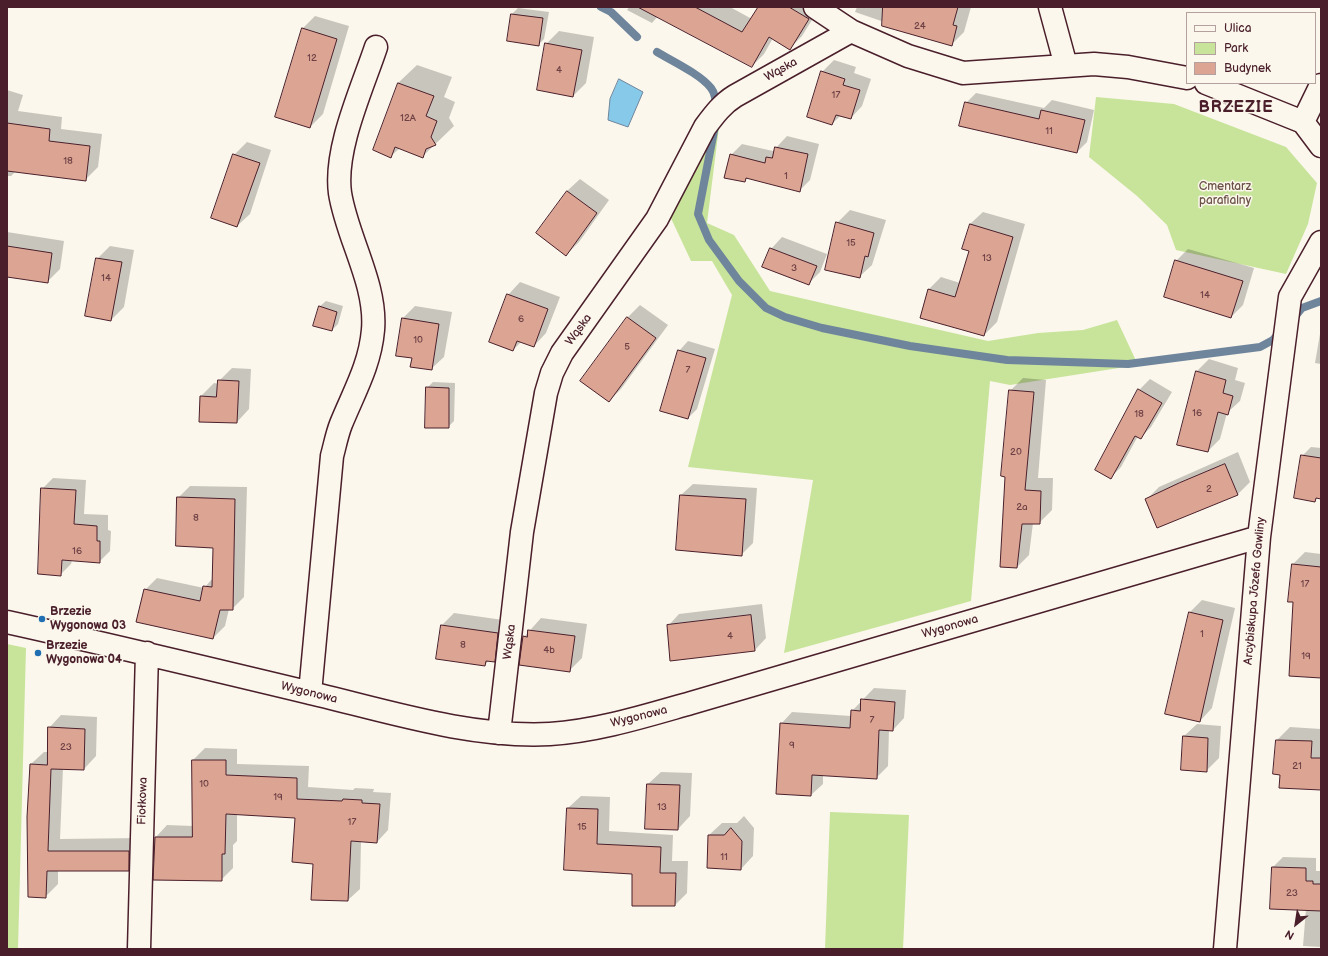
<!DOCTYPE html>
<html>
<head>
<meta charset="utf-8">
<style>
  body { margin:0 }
  #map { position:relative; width:1328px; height:956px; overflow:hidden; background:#fbf7ec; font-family:"Balsamiq Sans",sans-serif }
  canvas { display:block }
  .frame { position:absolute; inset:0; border:8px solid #4a1f2b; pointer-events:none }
  .legend { position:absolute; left:1186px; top:12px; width:130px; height:72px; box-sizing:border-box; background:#fbf7ec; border:1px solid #b4a19f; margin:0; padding:5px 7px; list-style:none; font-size:12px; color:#4a1f2b }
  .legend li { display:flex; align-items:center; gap:8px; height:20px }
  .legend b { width:20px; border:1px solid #b4a19f }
  .north { position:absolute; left:1276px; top:904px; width:40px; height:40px; -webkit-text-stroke:3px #fbf7ec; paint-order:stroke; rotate:210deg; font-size:11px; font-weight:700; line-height:16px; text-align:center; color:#4a1f2b }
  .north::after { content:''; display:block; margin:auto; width:14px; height:18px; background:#4a1f2b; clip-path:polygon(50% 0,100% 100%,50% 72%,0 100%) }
</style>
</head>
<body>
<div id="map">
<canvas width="1328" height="956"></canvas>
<div class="frame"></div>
<ul class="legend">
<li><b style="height:5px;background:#fbf7ec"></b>Ulica</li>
<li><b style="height:11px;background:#c8e49b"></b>Park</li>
<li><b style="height:11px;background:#dca593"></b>Budynek</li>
</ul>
<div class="north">N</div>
</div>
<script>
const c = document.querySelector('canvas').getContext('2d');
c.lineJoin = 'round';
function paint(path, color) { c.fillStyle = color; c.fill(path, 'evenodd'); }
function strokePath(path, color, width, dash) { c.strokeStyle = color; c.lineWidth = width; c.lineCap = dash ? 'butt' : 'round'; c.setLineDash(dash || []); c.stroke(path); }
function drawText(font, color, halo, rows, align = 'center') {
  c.font = font + ' "Balsamiq Sans",sans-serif'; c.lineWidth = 3; c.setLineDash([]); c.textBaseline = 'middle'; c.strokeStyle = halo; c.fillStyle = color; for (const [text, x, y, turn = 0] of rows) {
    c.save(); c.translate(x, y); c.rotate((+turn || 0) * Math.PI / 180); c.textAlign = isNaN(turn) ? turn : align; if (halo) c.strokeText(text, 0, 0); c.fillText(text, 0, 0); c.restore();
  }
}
const green = new Path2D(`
  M1096,97l78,7 112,43 31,36 -9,41 -22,50 -110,-24 -9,-25 -30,-29 -48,-39z
  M709,125l10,2 -12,96 27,12 36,56 218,50 50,-8 45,-3 34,-10 21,45 -128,20 -20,-4 -19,220 -187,52 29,-173 -125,-13 44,-172 -20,-34h-21l-22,-47z
  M7,644l19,4 -8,301h-11z
  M830,812l79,3 -6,134h-78z`);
const water = new Path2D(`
  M619,79l24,13 -15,35 -20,-7 2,-21z`);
const shadow = new Path2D(`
  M629,7h101l22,12 8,-12h60l-18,29 -12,12 -17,-10 -9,16 -12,12 -94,-50 -6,7 -25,-13z
  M857,7h114l-7,25 -13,13 -96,-33z
  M518,8l31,4 -5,27 -6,6 -26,-31z
  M315,16l34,10 -26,88 -13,13 -8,-98z
  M559,31l35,6 -8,46 -13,13 -27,-52z
  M834,60l22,7 -2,6 17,6 -9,27 -11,12 -10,-3 -9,9 -10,-52z
  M417,65l35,12 -8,20 11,5 -6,16 5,8 -31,30 -23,-8 -9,8 7,-73z
  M7,90l16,5 -5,16 44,6 -1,12 41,5 -4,33 -13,13 -69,-9 -5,5h-4z
  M976,93l68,15 8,-8 42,10 -7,32 -10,10 -111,-49z
  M787,136l32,8 -9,36 -11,11 -51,-13 -4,3 -13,-26 11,-11 31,7z
  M247,142l24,8 -21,64 -13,12 -3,-71z
  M580,179l29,21 -30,42 -13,13 1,-64z
  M850,210l36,10 -14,45 -13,12 -22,-54z
  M983,212l42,12 -28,98 -13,13 -56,-45 13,-13 19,6 10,-33v-26z
  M7,232l57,9 -4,28 -13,13 -40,-6z
  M782,237l45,17 -7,18 -11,11 -38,-34z
  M110,246l24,4 -10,57 -13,13 -14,-61z
  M1188,249l66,19 -11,37 -12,12 -55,-56z
  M520,282l40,15 -14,36 -12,13 -13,-4 -8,8 -5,-55z
  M326,301l17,5 -5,18 -6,6 -13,-23z
  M640,305l28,20 -47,64 -12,12 -28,-20 47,-64z
  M415,306l37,6 -8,45 -13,12 -18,-11 -10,-40z
  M1321,328v36l-6,-1z
  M688,341l27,8 -18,60 -9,9 -9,-67z
  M1209,359l29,9 -3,12 10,3 -5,18 -13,12 -7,26 -12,12 -12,-79z
  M232,368l19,1 -2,40 -12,13 -37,-1 1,-25 13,-13 5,1v-3z
  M1023,378l23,2 -8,98h15l-1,32 -13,13h-6l-4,32 -12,12 -7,-176z
  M1150,379l22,13 -21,35 -11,11 -2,-2 -17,31 -11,11 29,-88z
  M433,382l22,1 -1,38 -6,6 -21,-39z
  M1311,447l10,1v50l-3,-1 -3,4 -13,-45z
  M1238,452l12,30 -12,12 -91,5 12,-12z
  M53,478l33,2 -2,34 24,1v15l3,1 -1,20 -11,11 -27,-2 -1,4 -11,11 -18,-86z
  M693,484l64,4 -4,55 -12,12 -60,-60z
  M190,486l57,1 -3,110 -12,12h-3l-4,17 -12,12 -68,-48 12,-12 47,10 9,-10 1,-31 -36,-49z
  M1305,552l16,2v122l-27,-75 -1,-37z
  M1202,600l33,8 -23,100 -12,13 -11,-108z
  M762,604l4,34 -11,12 -87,-24 11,-12z
  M454,613l56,8 -3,27 -13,13 -5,-1 -4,5 -43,-40z
  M541,618l46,6 -5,34 -12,12 -46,-33z
  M874,688l32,2 -2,28 -11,12h-4l-1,36 -12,12 -53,-3v9l-12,11 -30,-71 11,-12 59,4 1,-5z
  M61,715l36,2 -1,39 -12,13 -21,-1 -3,71 81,-1v19l-13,13h-70v14l-13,13 -14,-133 13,-12h4l1,-24z
  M1197,724l24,2 -2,32 -13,13 -22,-35z
  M1290,727l31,2v60l-40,-15 -4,-34z
  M205,748l32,1v15l72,2 -1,21 45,3 2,-2 19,1 -1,3 18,1 -3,37 -11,12 -16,-1 -1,48 -12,11 -34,-37 -18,-46 -59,-3v27l-4,4v23l-12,12 -67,-1 2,-42 11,-12 26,1v-66z
  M661,772l31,1 -2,43 -12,13 -30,-45z
  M581,796l29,1 -1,34 64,4 -1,26h16l-1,32 -12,12 -42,-32 -68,-4 3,-61z
  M744,816l10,12 -1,28 -12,13 -32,-34 13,-12h15z
  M1283,857l33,1v13h5v76l-18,-1 3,-37 -33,-42z`);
const stream = new Path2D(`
  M601,7l10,5 26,25
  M657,52c15,9 43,22 54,36 4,5 5,14 5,21
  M715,126l-17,88 11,26 30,41 27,27 19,9 37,11 88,18 97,14 121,4 132,-17 13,-7 8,-9
  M1293,319l9,-11 19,-7`);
const building = new Path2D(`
  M638,7h57l47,25 16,-25h31l20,12 -19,31 -21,-13 -17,30z
  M883,7h75l-5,18 4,1 -5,20 -70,-20z
  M511,14l32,4 -4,28 -32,-5z
  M302,28l35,11 -27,89 -35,-11z
  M545,43l37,7 -9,47 -36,-7z
  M821,71l24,8 -2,6 17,5 -9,29 -15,-4 -4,10 -25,-8z
  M398,83l36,13 -8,20 11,5 -6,16 5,8 -10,4 -3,9 -28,-11 -4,11 -18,-8z
  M965,102l74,17 2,-9 44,10 -8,33 -118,-27z
  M7,123l43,6 -1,12 41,5 -4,35 -79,-10z
  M775,147l33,7 -8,38 -54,-14 -1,4 -21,-4 6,-24 35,9 1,-6 6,1z
  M233,154l27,9 -23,64 -26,-9z
  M567,191l30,22 -31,43 -30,-23z
  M836,222l38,11 -6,24 -3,-1 -5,22 -35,-8z
  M970,224l43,13 -29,99 -64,-18 8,-29 27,8 14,-46 -7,-2z
  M7,246l45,7 -4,30 -41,-6z
  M770,248l47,18 -8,19 -47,-18z
  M96,258l26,4 -11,59 -26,-5z
  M1175,260l68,21 -12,37 -67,-21z
  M507,294l41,15 -14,38 -17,-6 -4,10 -24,-9z
  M319,306l18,6 -5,19 -19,-5z
  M627,317l29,21 -47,64 -29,-21z
  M402,318l37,6 -7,46 -22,-3 2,-9 -16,-2z
  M678,350l28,8 -18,61 -28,-8z
  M1196,371l30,9 -3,13 10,3 -5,19 -10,-3 -10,40 -31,-7z
  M218,380l21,1 -2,42 -38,-1 1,-26 16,1z
  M426,387l23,1v40h-24z
  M1138,389l24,14 -21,36 -6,-3 -24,43 -16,-9z
  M1009,390l25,2 -9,98 16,1 -1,33h-18l-5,44 -17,-1 5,-90 -4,-1z
  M1301,455l20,3v41l-5,-1 -1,4 -21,-4z
  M1225,464l13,31 -81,33 -12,-29 34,-16z
  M41,488l35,2 -2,34 23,2v15h3v22l-38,-3 -1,16 -23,-2z
  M680,495l66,4 -4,57 -66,-6z
  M177,497l58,2 -2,111h-13l-7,29 -77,-17 8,-33 56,12 3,-15 9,1 1,-39 -37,-2z
  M1292,564l29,3v111l-32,-2 4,-74h-5z
  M1189,612l34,8 -23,102 -35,-8z
  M751,615l4,36 -85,10 -3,-36z
  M441,625l57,8 -3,29 -9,-1 -1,5 -49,-7z
  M528,630l47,6 -5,36 -51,-7 4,-29 4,1z
  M861,699l34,3 -2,29 -14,-1 -2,49 -65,-4 -1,21 -35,-2 4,-71 70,5 1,-18 9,1z
  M48,727l37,2 -1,41 -33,-1 -3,82h81v20h-82l-1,27 -18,-1 -1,-80 3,-53 17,1z
  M1183,736l25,2 -1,34 -26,-2z
  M1276,740l36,1 -1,17h10v32l-42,-2 1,-13 -7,-1z
  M192,760h34v15l71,3v21l45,2 1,-2 19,1v3l18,1 -3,39 -26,-2 -3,60 -37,-1 2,-36 -21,-2 3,-44 -69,-4 -1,40h-3v27l-69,-1 2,-43h37z
  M647,784l33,1 -2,45 -33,-1z
  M567,808l31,1 -1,35 64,3 -1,26h16l-1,33h-43v-32l-68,-4z
  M731,828l11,13 -1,29 -34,-2 1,-33h16z
  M1272,867l34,1v13h7v3h8v27l-51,-2z`);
const street = new Path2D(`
  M815,7l36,24 57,25 55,17 131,-9 34,3 59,11
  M1050,7l16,59
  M1206,83l97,39 18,24
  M1303,122l18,-37
  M7,622c104,23 208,48 312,73 74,18 155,43 231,39 48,-3 95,-18 141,-31l568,-166
  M310,693l22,-237c3,-11 5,-22 9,-32 13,-32 29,-59 32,-94 4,-46 -26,-92 -33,-137 -6,-44 22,-104 36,-146
  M499,733l23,-201 24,-139 6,-20 10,-20 95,-134 48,-92c9,-12 17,-23 30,-31l116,-65
  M139,949l8,-296
  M1225,949l34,-412 31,-240 31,-55`);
const markers = [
  [42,619,4,"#1f6fb2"],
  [38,653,4,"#1f6fb2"]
];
const numberNames = [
  ["24",920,26],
  ["12",312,58],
  ["4",559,70],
  ["17",836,95],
  ["12A",408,118],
  ["11",1049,131],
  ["18",68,161],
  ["1",786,176],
  ["15",851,243],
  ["13",987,258],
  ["3",794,268],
  ["14",106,278],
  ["14",1205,295],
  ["6",521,319],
  ["10",418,340],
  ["5",627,347],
  ["7",688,370],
  ["16",1197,413],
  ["18",1139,414],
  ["20",1016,452],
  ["2",1209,489],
  ["2a",1022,507],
  ["8",196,518],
  ["16",77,551],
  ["17",1305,584],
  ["1",1202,634],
  ["4",730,636],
  ["8",463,645],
  ["4b",549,650],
  ["19",1306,656],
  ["7",872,720],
  ["9",792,745],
  ["23",66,747],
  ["21",1297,766],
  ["10",204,784],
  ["19",278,797],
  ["13",662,807],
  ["17",352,822],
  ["15",582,827],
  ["11",724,857],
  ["23",1292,893]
];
const streetNames = [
  ["Wąska",781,70,-29],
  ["Wąska",579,330,-54],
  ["Arcybiskupa Józefa Gawliny",1255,591,-85],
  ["Wygonowa",950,627,-16],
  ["Wąska",510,642,-83],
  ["Wygonowa",309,693,14],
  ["Wygonowa",639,717,-14],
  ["Fiołkowa",143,801,-88]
];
const parkNames = [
  ["Cmentarz",1225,187],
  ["parafialny",1225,201]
];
const poiNames = [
  ["Brzezie",50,612],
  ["Wygonowa 03",50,626],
  ["Brzezie",46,646],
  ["Wygonowa 04",46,660]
];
const districtNames = [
  ["BRZEZIE",1236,108]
];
paint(green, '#c8e49b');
paint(water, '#87c9e8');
strokePath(water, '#6f859c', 1);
paint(shadow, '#0003');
strokePath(stream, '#6f859c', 8);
paint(building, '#dca593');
strokePath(building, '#4a1f2b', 1);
strokePath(street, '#4a1f2b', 25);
strokePath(street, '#fbf7ec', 22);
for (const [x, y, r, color] of markers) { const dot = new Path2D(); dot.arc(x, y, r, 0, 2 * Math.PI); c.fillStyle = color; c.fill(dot); strokePath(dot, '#fbf7ec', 1.5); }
drawText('10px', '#6e4045', null, numberNames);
drawText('12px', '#4a1f2b', '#fbf7ec', streetNames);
drawText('12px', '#6a5047', '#fbf7ec', parkNames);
drawText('bold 12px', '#4a1f2b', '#fbf7ec', poiNames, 'left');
c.letterSpacing = '1px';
drawText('bold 16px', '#4a1f2b', '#fbf7ec', districtNames);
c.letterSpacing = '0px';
</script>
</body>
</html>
